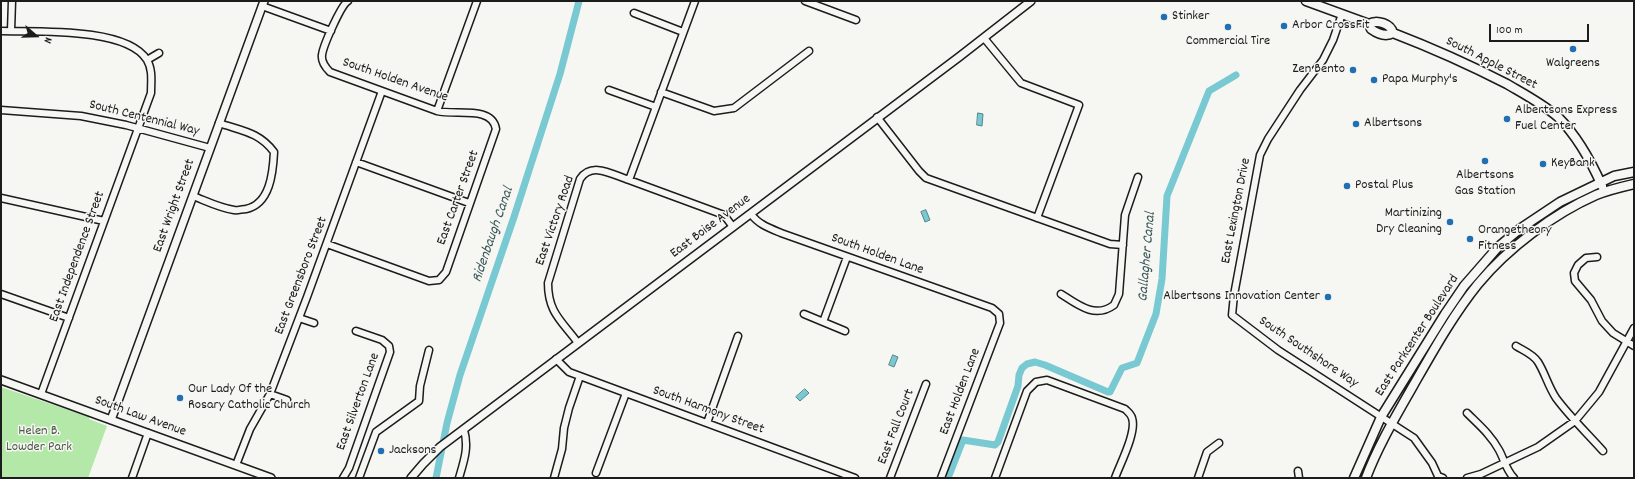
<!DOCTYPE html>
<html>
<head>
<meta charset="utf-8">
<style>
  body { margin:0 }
  #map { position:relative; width:1635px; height:479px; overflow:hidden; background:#f6f6f2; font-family:Dekko,sans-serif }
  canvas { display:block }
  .frame { position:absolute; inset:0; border:2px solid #1c1c1c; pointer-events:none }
  .north { position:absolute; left:16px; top:16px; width:40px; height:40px; -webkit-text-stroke:3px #f6f6f2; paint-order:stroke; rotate:110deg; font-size:11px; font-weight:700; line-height:16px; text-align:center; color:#1c1c1c }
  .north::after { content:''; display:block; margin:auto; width:14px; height:18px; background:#1c1c1c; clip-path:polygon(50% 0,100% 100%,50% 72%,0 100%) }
  .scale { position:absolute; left:1489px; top:24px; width:100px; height:18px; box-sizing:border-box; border:2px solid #1c1c1c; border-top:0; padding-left:5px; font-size:12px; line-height:14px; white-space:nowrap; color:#1c1c1c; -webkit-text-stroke:3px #f6f6f2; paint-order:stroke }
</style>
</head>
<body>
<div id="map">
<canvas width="1635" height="479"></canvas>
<div class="frame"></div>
<div class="north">N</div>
<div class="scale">100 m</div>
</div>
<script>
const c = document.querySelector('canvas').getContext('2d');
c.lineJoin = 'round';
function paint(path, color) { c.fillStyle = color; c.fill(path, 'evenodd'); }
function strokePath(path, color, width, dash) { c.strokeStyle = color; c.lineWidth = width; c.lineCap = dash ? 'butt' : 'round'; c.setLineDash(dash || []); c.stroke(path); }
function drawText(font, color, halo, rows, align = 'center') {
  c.font = font + ' Dekko,sans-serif'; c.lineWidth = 3; c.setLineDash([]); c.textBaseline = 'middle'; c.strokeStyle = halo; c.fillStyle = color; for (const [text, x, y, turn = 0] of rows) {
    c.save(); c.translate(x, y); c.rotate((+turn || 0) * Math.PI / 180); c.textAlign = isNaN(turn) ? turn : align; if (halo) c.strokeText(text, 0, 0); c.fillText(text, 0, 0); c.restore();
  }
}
const green = new Path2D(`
  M1,387l88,30v2l18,7 -19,52h-87z`);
const water = new Path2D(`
  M978,113l5,1 -1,12 -5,-1z
  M926,210l4,10 -5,2 -4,-10z
  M893,355l5,2 -4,10 -5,-2z
  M805,389l4,4 -9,8 -4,-4z`);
const canal = new Path2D(`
  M436,478l11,-55 13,-48 54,-158 46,-143 19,-73
  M948,478l15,-38 32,5 3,-3 20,-56 1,-11 3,-7 5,-4 8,-2 10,3 63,27h2l12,-24 15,-5 19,-49 6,-35 5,-83 42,-105 27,-16`);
const minor = new Path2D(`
  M805,1l51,19
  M262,6l69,25
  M634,13l49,19
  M1342,14l-9,26 -10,20 -23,30 -32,49 -8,16 -26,140 -2,20 46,35 136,88 18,25 6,13 5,2
  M1,31c35,1 126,-4 146,29 6,10 4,22 4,33l-110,301
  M11,31l1,-30
  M984,38l37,45 58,22 -42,113
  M147,60l12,-7
  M609,90l47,17
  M661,92l53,19 20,-3 75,-57
  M1,110l80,6 45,9 84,23
  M437,111l40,-110
  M877,117l42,54 7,7 184,66 13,1
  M356,162l113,41
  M629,180l95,35 9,12
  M193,196c13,5 27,12 41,14 3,1 8,-1 12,-1 24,-5 27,-36 28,-57 -15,-20 -32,-21 -55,-29
  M1,198l103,23
  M751,214c7,10 18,14 30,19l211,75 7,6 1,9 -59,155
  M327,244l102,37 10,-1 7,-8 50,-143c-4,-24 -41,-13 -59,-18l-107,-39c-5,-5 -9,-10 -8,-17 1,-9 19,-50 26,-54
  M1597,257l-11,1 -8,7 -4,8 1,8 16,19 11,21 11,12 21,13
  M1,294l68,24
  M1061,294c17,11 34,25 53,11l5,-11 6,-79 13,-38
  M804,314l41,17
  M299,318l15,5
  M823,322l24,-65
  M578,343c-16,-22 -30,-30 -30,-60l32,-104c12,-18 33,-4 49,1l66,-179
  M1516,346c8,5 17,8 22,16 7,11 10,24 18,36 14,19 31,35 47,53
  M556,359l13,13 286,106
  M270,394l17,6
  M1467,413c12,12 24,22 32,37 5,9 7,20 15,28
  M707,423l31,-87
  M236,465l14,-36 20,-35 37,-97 75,-206
  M1298,471l1,7
  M596,473l30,-80
  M132,478l16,-45
  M343,478l6,-10 41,-116 -1,-6 -7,-6 -26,-9
  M359,478l17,-46 43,-31 1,-15 9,-36
  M459,478c5,-17 10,-31 5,-48
  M554,478l8,-29 2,-21 5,-20 11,-32
  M890,478l36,-94
  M995,478l32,-87 9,-9 11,-2 78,29c3,3 6,5 7,9 5,14 -12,46 -17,60
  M1198,478l9,-26 12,-9
  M1467,478l14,-4 57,-27 37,-26 24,-29 35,-64`);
const tertiary = new Path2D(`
  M1,380l270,98
  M111,420l153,-419
  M411,478l12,-14 17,-17 519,-390 72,-56`);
const secondary = new Path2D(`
  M1306,1l63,23c8,-5 22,0 24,9 39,15 77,32 114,51 17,10 36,20 51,33 19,19 33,44 44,69
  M1369,24l2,5c7,5 15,8 22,4
  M1354,478l27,-61 64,-103 19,-28 34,-39 23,-19 39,-26 54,-26 20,-4
  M1366,478c12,-32 30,-62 47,-92 20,-35 40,-71 65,-102 30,-36 75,-70 118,-89 12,-5 25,-8 38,-11`);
const markers = [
  [1164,17,4,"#1f6fb2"],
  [1284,26,4,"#1f6fb2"],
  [1228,27,4,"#1f6fb2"],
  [1573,49,4,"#1f6fb2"],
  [1353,70,4,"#1f6fb2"],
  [1374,80,4,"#1f6fb2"],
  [1507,119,4,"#1f6fb2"],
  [1356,124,4,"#1f6fb2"],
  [1485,161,4,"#1f6fb2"],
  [1543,164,4,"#1f6fb2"],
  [1347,186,4,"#1f6fb2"],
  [1450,222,4,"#1f6fb2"],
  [1470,239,4,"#1f6fb2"],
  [1328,297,4,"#1f6fb2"],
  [180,398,4,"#1f6fb2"],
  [381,451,4,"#1f6fb2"]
];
const poiNames = [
  ["Stinker",1172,17],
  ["Arbor CrossFit",1292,26],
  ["Commercial Tire",1228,42,"center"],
  ["Walgreens",1573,64,"center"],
  ["Zen Bento",1345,70,"right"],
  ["Papa Murphy's",1382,80],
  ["Albertsons Express",1515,111],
  ["Fuel Center",1515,127],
  ["Albertsons",1364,124],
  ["KeyBank",1551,164],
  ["Albertsons",1485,176,"center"],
  ["Gas Station",1485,192,"center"],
  ["Postal Plus",1355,186],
  ["Martinizing",1442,214,"right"],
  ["Dry Cleaning",1442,230,"right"],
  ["Orangetheory",1478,231],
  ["Fitness",1478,247],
  ["Albertsons Innovation Center",1320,297,"right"],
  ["Our Lady Of the",188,390],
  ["Rosary Catholic Church",188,406],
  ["Jacksons",389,451]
];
const streetNames = [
  ["South Apple Street",1491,64,27],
  ["South Holden Avenue",395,81,19],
  ["South Centennial Way",144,119,14],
  ["East Carter Street",459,198,-70],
  ["East Wright Street",175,206,-70],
  ["East Lexington Drive",1237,211,-79],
  ["East Victory Road",556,221,-71],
  ["East Boise Avenue",711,227,-37],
  ["South Holden Lane",877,255,20],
  ["East Independence Street",78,257,-70],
  ["East Greensboro Street",302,276,-69],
  ["East Parkcenter Boulevard",1418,336,-57],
  ["South Southshore Way",1308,353,34],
  ["East Holden Lane",961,392,-69],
  ["East Silverton Lane",359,402,-70],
  ["South Harmony Street",708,411,20],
  ["South Law Avenue",140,417,20],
  ["East Fall Court",897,427,-69]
];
const parkNames = [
  ["Helen B.",39,432],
  ["Lowder Park",39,448]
];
const waterNames = [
  ["Ridenbaugh Canal",494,235,-71],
  ["Gallagher Canal",1148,257,-85]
];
paint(green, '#b4e8a9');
paint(water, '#78c9d1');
strokePath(water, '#538489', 1);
strokePath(canal, '#78c9d1', 7);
strokePath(minor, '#1c1c1c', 9);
strokePath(tertiary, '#1c1c1c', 10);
strokePath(secondary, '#1c1c1c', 11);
strokePath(minor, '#f6f6f2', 6);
strokePath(tertiary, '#f6f6f2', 7);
strokePath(secondary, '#f6f6f2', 8);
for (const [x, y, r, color] of markers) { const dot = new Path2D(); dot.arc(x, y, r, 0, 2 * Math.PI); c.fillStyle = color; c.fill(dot); strokePath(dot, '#f6f6f2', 1.5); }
drawText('14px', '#1c1c1c', '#f6f6f2', poiNames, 'left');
drawText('14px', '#1c1c1c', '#f6f6f2', streetNames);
drawText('14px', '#4a5946', '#f6f6f2', parkNames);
drawText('italic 15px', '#3c595b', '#f6f6f2', waterNames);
</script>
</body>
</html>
